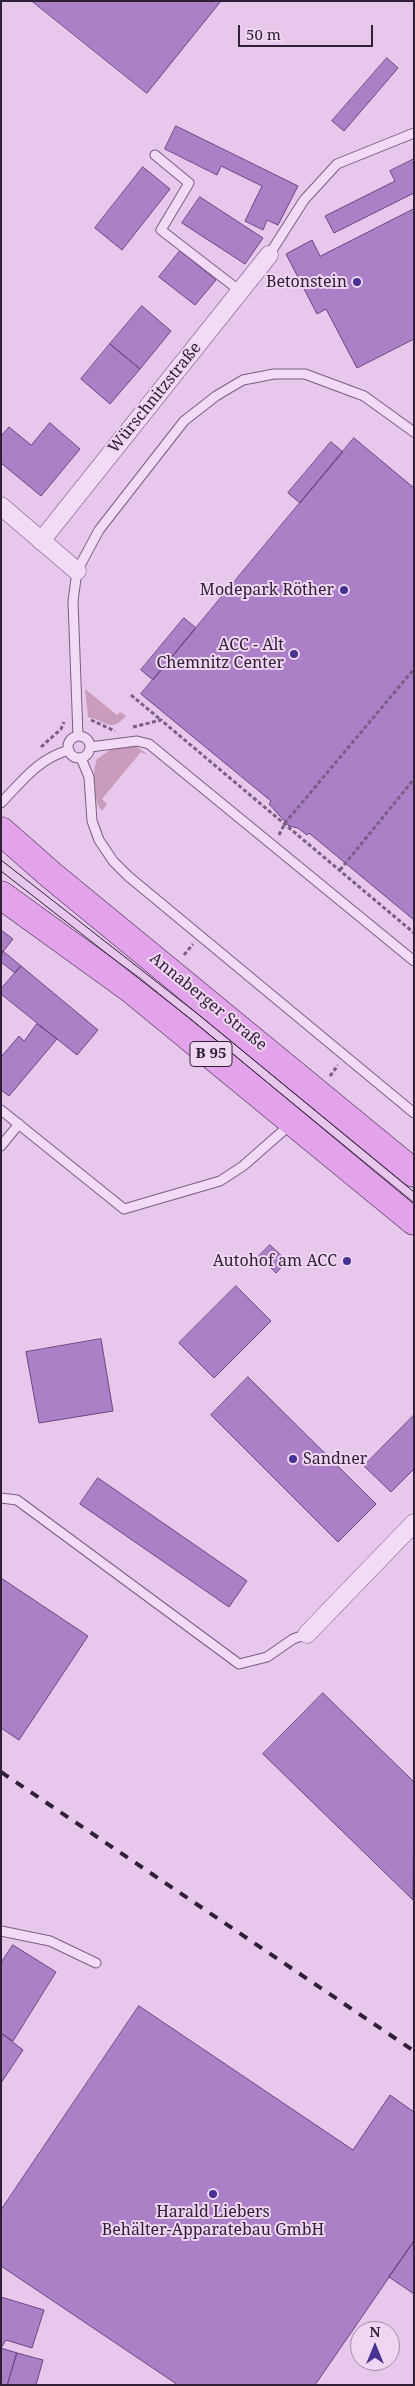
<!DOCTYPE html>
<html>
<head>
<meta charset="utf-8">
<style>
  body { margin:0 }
  #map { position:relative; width:415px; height:2386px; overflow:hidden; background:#e7c7eb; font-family:"Noto Serif",serif }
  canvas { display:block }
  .frame { position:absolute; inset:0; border:2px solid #302037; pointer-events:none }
  .north { position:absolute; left:350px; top:2321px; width:50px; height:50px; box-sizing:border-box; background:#f0d6f3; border:1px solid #a38da8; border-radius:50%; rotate:0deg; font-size:14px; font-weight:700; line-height:20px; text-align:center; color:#302037 }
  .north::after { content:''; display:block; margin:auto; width:18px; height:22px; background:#45338f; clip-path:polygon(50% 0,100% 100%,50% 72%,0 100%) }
  .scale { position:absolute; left:238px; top:25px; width:135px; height:22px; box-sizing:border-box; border:2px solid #302037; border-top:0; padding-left:6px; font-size:15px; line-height:18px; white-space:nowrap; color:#302037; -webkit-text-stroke:4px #f0d6f3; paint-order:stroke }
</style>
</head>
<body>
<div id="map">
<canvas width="415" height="2386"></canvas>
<div class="frame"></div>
<div class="north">N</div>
<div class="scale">50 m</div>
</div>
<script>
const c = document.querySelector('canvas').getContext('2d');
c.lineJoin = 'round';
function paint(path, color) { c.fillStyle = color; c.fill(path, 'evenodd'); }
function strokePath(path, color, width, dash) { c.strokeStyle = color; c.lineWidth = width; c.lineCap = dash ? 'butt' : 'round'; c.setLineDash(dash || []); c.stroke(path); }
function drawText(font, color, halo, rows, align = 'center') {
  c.font = font + ' "Noto Serif",serif'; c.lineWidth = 4; c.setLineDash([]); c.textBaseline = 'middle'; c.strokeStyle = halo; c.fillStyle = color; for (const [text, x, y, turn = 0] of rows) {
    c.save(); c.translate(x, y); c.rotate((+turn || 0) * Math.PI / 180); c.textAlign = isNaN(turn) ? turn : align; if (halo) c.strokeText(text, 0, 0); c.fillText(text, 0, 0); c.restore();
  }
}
const green = new Path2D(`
  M85,689l32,26 3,-3 6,4c-16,18 -20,4 -38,1z
  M136,746l12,9 -7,-3 -39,47 5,5 -5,7c-10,-12 -10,-38 -5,-52l16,-11z`);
const building = new Path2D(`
  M32,1h189l-74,92z
  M387,58l11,10 -54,63 -12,-10z
  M176,126l122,60 -20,39 -11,-5 -4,10 -18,-9 17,-35 -41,-20 -4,9 -52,-26z
  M414,159v34l-80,40 -9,-17 70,-35 -5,-10z
  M143,167l27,22 -48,61 -27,-22z
  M200,197l63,41 -18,26 -63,-41z
  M414,209v130l-57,29 -31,-59 -9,5 -31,-60 26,-14 8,16z
  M180,251l36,29 -21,25 -36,-28z
  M142,306l29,25 -31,38 -30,-25z
  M110,344l30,25 -30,35 -29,-25z
  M50,423l30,26 -39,47 -40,-33v-27l8,-9 22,18z
  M354,438l60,50v432l-105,-87 -2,2 -9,-7 -9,-2 -20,-22 2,-3 -130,-107z
  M331,442l12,10 -43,51 -12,-10z
  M184,618l12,10 -43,52 -12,-10z
  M1,930l12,9 -12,15z
  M3,951l18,15 -6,7 -14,-11z
  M21,966l77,64 -21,25 -76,-61v-5z
  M37,1024l20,15 -48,57 -8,-6v-33l18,-21 5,5z
  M270,1245l17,16 -11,12 -17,-17z
  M236,1286l35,35 -57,57 -35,-35z
  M101,1339l12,72 -74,12 -13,-71z
  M248,1377l128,127 -38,38 -127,-127z
  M414,1415v54l-23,23 -27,-26z
  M98,1478l149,103 -18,26 -149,-103z
  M1,1578l87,58 -69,104 -18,-12z
  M323,1693l91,89 -1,118 -150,-146z
  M13,1945l43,27 -43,69 -12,-8v-70z
  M139,2006l214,144 37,-55 24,17v129l-99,144h-137l-177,-119v-56z
  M1,2033l22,17 -22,33z
  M414,2241v53l-25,-17z
  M1,2297l43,13 -12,38 -26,-8 -5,8z
  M1,2348l16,5 -10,32h-6z
  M17,2353l26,7 -7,25h-28z`);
const path = new Path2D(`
  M131,695l30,25
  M91,720l24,11
  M133,727l28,-7 253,213
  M41,747l20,-18 3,-7
  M279,835l6,-12 129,-154
  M340,870l74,-91
  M184,955l9,-11
  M330,1076l8,-11`);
const service = new Path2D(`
  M155,155l34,28 -28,47 79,61
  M269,255l35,-55 33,-36 77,-31
  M78,736l-5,-135 4,-30 22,-41 85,-109 32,-25 27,-16 31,-6h31l59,22 50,36
  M68 747a11 11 0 1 1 22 0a11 11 0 1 1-22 0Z
  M90,747l47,-6 12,3 265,217
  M81,758l8,19 3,44 7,19 14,21 15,15 286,237
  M1,803c22,-23 37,-44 68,-53
  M1,1110l123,99 96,-28 23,-15 49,-43
  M1,1146l18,-22
  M1,1498l16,2 222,164 28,-7 26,-18 14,-5
  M1,1931l49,10 46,22`);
const minor = new Path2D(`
  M1,506l76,65
  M41,541l228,-286
  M307,1634l107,-111`);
const primary = new Path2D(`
  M1,831l50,44 363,298
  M1,895l130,94 283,232`);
const tram = new Path2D(`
  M1,860l198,155 215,177
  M1,871l191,149 222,184`);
const rail = new Path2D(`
  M1,1772l413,279`);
const markers = [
  [357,282,5,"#45338f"],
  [344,590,5,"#45338f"],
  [294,654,5,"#45338f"],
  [347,1261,5,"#45338f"],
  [293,1459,5,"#45338f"],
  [213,2194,5,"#45338f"]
];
const shields = [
  [211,1054,42]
];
const shieldNames = [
  ["B 95",211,1054]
];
const poiNames = [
  ["Betonstein",347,282],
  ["Modepark Röther",334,590],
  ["ACC - Alt",284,645],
  ["Chemnitz Center",284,663],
  ["Autohof am ACC",337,1261],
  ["Sandner",303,1459,"left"],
  ["Harald Liebers",213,2212,"center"],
  ["Behälter-Apparatebau GmbH",213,2230,"center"]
];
const streetNames = [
  ["Würschnitzstraße",155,398,-51],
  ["Annaberger Straße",208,1002,39]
];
paint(green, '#c89cba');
paint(building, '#ab80c6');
strokePath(building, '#6a4682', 1);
strokePath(service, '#7b5e85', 11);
strokePath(minor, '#7b5e85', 19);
strokePath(primary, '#483253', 29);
strokePath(path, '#7b5e85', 3, [4, 2.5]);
strokePath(service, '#f3daf6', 9);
strokePath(minor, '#f3daf6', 18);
strokePath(primary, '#e2a3ea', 28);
strokePath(tram, '#302037', 1);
strokePath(rail, '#302037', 4, [9, 9]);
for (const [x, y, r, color] of markers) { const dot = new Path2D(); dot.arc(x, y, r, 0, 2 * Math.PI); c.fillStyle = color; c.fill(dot); strokePath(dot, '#f0d6f3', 2); }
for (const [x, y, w] of shields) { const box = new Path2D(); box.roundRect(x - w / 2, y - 12.5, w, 25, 4); c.fillStyle = '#f0d6f3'; c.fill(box); strokePath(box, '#302037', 1); }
drawText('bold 15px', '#302037', null, shieldNames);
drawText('16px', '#302037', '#f0d6f3', poiNames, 'right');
drawText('16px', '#302037', '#f0d6f3', streetNames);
</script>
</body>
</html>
